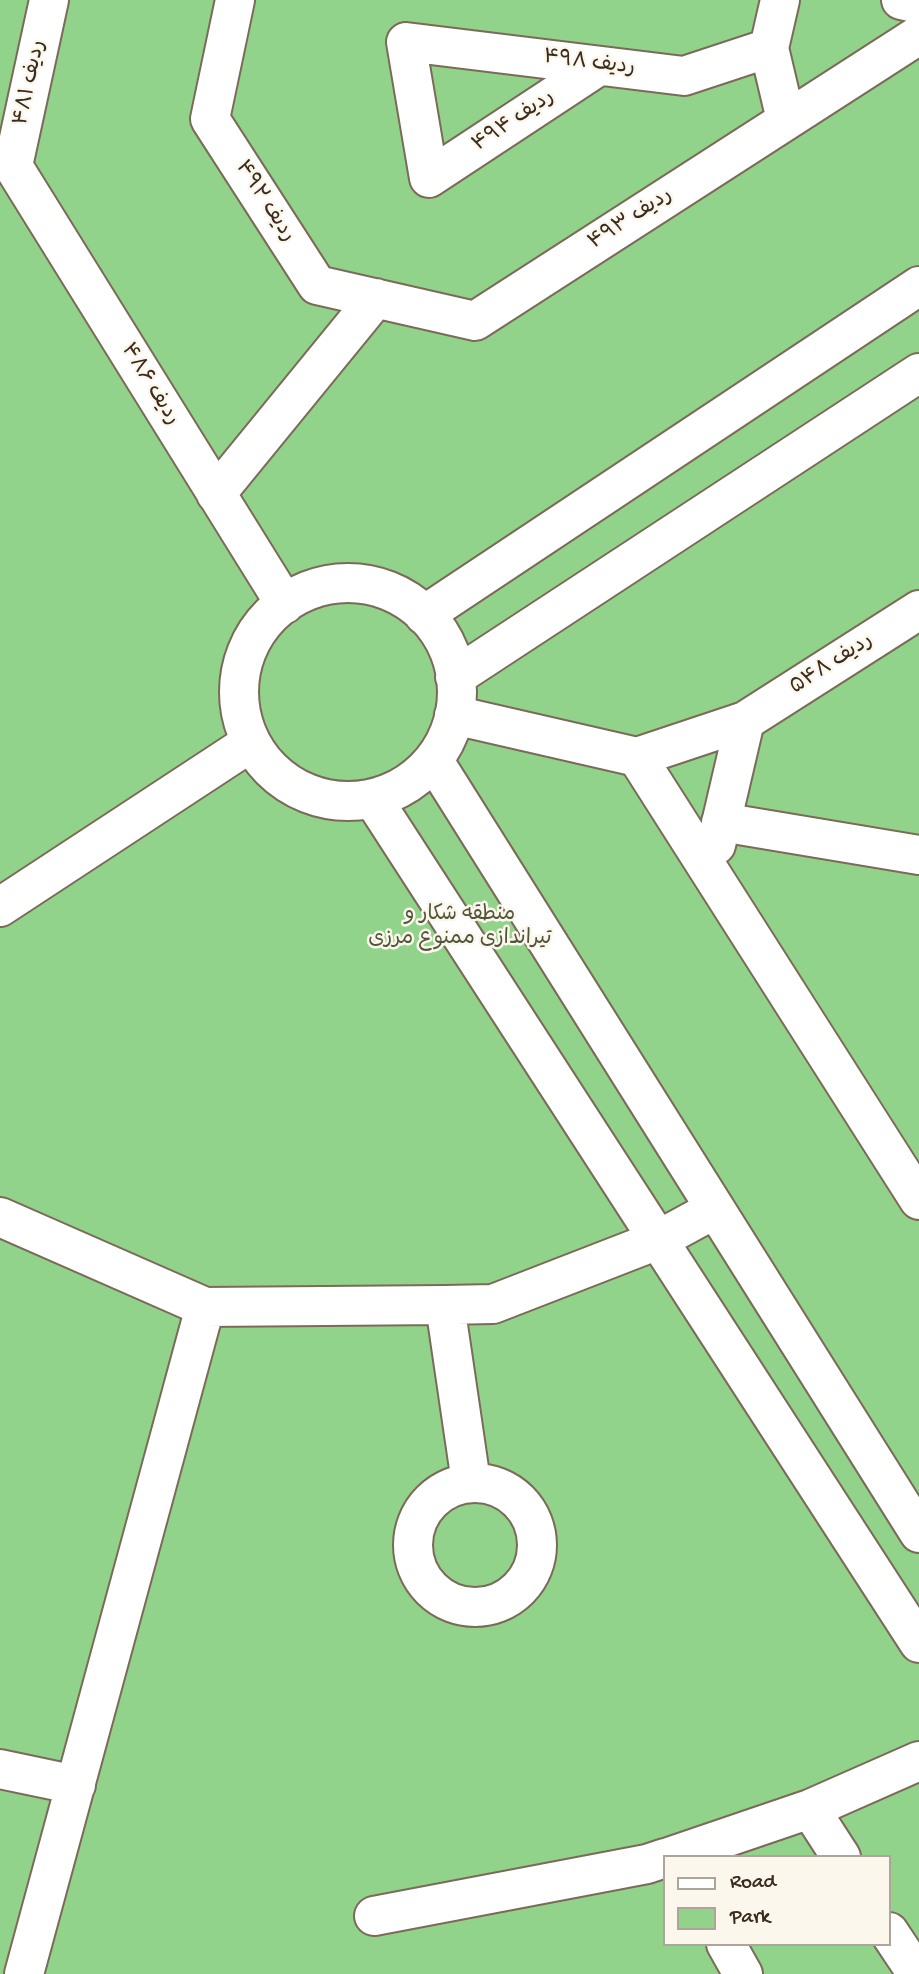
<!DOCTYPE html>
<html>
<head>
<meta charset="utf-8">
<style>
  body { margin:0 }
  #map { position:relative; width:919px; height:1974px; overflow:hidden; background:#f4e2c7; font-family:"Gochi Hand",sans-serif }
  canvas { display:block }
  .legend { position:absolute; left:663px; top:1855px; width:228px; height:91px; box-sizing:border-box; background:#fbf7ec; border:2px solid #aea59a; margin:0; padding:9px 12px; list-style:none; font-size:21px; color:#3b2a1e }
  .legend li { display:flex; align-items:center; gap:14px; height:35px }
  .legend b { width:35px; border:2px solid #aea59a }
</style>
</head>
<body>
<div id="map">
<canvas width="919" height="1974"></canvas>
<ul class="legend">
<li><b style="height:9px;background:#fff"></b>Road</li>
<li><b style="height:19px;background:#91d38a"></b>Park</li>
</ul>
</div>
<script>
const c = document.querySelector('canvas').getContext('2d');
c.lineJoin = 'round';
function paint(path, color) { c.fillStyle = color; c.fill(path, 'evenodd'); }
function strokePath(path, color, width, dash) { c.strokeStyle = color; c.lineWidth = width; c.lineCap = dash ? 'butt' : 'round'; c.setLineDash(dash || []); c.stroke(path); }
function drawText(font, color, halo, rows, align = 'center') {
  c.font = font + ' "Gochi Hand","Playpen Sans Arabic",sans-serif'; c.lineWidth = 5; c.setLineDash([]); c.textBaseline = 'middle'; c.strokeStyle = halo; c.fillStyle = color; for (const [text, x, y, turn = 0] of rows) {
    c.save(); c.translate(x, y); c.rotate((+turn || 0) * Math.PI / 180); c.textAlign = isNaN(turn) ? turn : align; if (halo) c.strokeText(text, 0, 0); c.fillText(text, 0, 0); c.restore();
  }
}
const green = new Path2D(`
  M0,0h919v1974h-919zM665,1857h224v87h-224z`);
const minor = new Path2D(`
  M235,0l-25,119 107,166 158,36 444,-286
  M780,0l-11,48 17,72
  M901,0l18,4
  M599,66l-170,112 -23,-136 278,34 85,-28
  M13,166l272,438
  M13,166l36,-166
  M216,494l160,-196
  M239 692a109 109 0 1 1 218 0a109 109 0 1 1-218 0Z
  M424,615l495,-329
  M455,677l464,-304
  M454,715l183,42 282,443
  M637,757l108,-36 174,-111
  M434,761l485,772
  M373,799l546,844
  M721,822l198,33
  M716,845l29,-124
  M0,907l250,-164
  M0,1217l205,90 240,-2 48,-1 165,-64 57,-31
  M445,1305l26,177
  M413 1545a62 62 0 1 1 124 0a62 62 0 1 1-124 0Z
  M0,1769l76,16
  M810,1809l31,48
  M669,1857l141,-48 109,-48
  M374,1916l273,-52 18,-6
  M889,1932l28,42
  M726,1944l17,30
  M24,1974l181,-667`);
const streetNames = [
  ["ردیف ۴۹۸",589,64,7],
  ["ردیف ۴۸۱",31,83,-78],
  ["ردیف ۴۹۴",514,122,-34],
  ["ردیف ۴۹۲",264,202,57],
  ["ردیف ۴۹۳",631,220,-33],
  ["ردیف ۴۸۶",149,385,58],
  ["ردیف ۵۴۸",832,665,-33]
];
const parkNames = [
  ["منطقه شکار و",460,916],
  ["تیراندازی ممنوع مرزی",460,940]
];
paint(green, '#91d38a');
strokePath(minor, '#7c6a59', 42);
strokePath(minor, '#fff', 38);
drawText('21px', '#3b2a1e', '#fbf7ec', streetNames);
drawText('21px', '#505439', '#fbf7ec', parkNames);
</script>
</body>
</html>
